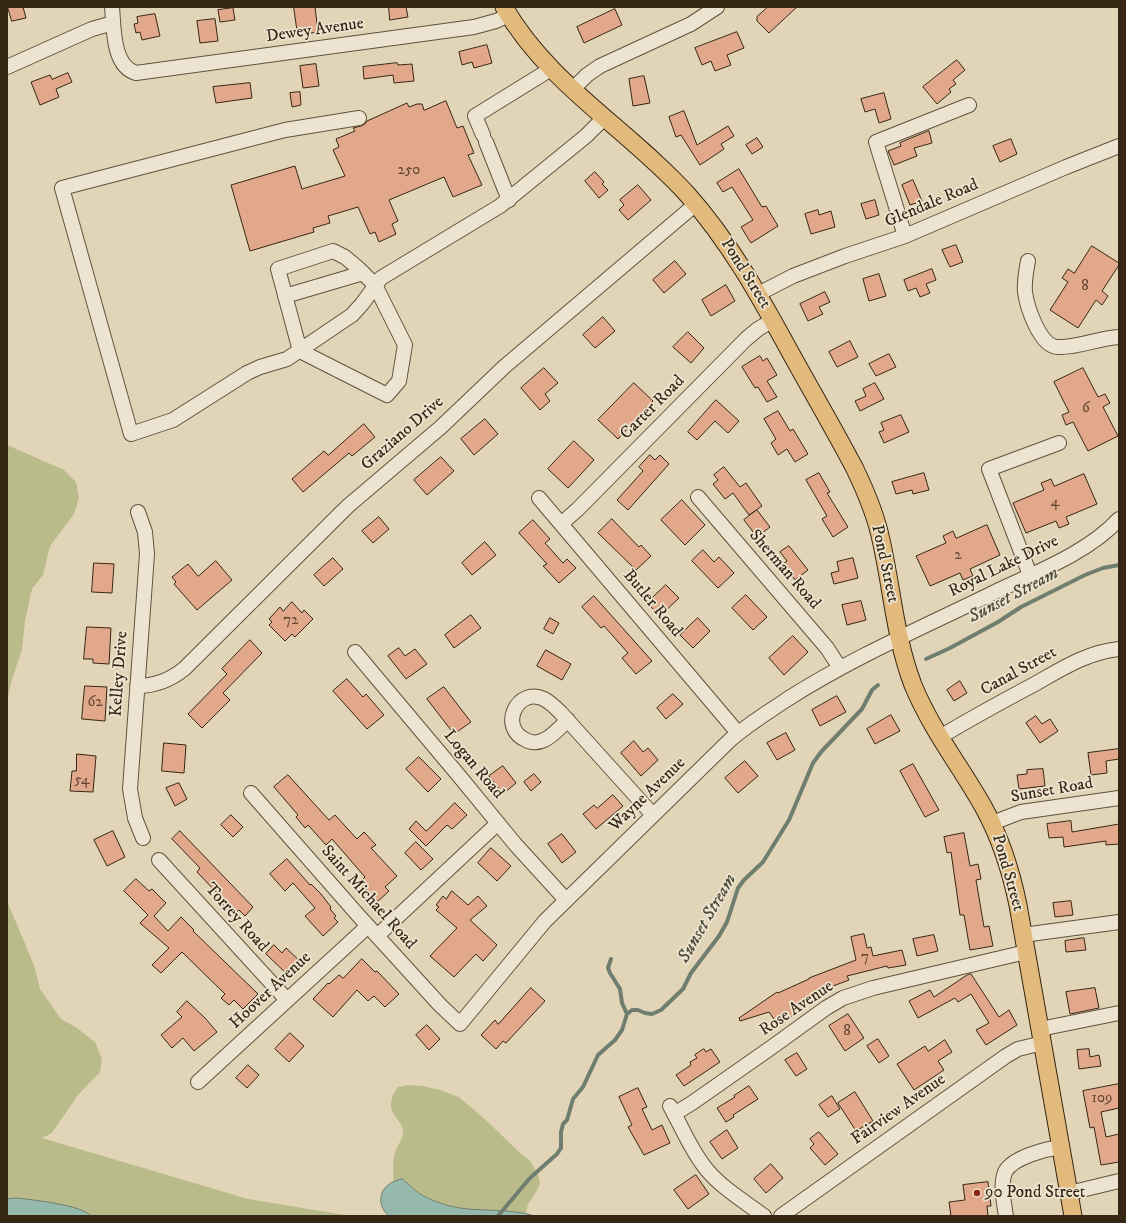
<!DOCTYPE html>
<html>
<head>
<meta charset="utf-8">
<style>
  body { margin:0 }
  #map { position:relative; width:1126px; height:1223px; overflow:hidden; background:#e2d5b7; font-family:"IM FELL DW Pica",serif }
  canvas { display:block }
  .frame { position:absolute; inset:0; border:8px solid #362614; pointer-events:none }
</style>
</head>
<body>
<div id="map">
<canvas width="1126" height="1223"></canvas>
<div class="frame"></div>
</div>
<script>
const c = document.querySelector('canvas').getContext('2d');
c.lineJoin = 'round';
function paint(path, color) { c.fillStyle = color; c.fill(path, 'evenodd'); }
function strokePath(path, color, width, dash) { c.strokeStyle = color; c.lineWidth = width; c.lineCap = dash ? 'butt' : 'round'; c.setLineDash(dash || []); c.stroke(path); }
function drawText(font, color, halo, rows, align = 'center') {
  c.font = font + ' "IM FELL DW Pica",serif'; c.lineWidth = 3.5; c.setLineDash([]); c.textBaseline = 'middle'; c.strokeStyle = halo; c.fillStyle = color; for (const [text, x, y, turn = 0] of rows) {
    c.save(); c.translate(x, y); c.rotate((+turn || 0) * Math.PI / 180); c.textAlign = isNaN(turn) ? turn : align; if (halo) c.strokeText(text, 0, 0); c.fillText(text, 0, 0); c.restore();
  }
}
const green = new Path2D(`
  M7,445l57,25 12,12 3,16 -5,16 -24,32 -7,29 -11,14 -7,32 -3,28 -11,34 -4,18z
  M7,901l27,64 6,24 21,30 16,9 18,14 7,17 -2,13 -22,23 -26,38 -10,5 206,61 103,17h-344z
  M408,1085l15,1 17,4 19,7 30,26 31,30 10,8 8,13 2,10 -4,8 -8,12 -2,9c-25,-4 -51,0 -76,-7 -10,-2 -22,-8 -31,-13 -6,-4 -11,-10 -16,-14l-10,3c1,-9 -1,-20 2,-29 2,-8 9,-14 8,-23 -1,-6 -5,-9 -8,-14 -7,-10 -4,-20 3,-29z`);
const water = new Path2D(`
  M402,1179c6,4 9,8 14,12 7,6 25,13 34,15 28,7 57,1 85,10h-146c-12,-10 -11,-27 4,-34 3,-2 7,-2 9,-3z
  M17,1198c16,2 65,7 74,18h-84v-17z`);
const stream = new Path2D(`
  M926,659l24,-11 48,-26 23,-15 64,-32 18,-7 16,-3
  M611,959l-3,9 2,5 10,16 2,14 5,11
  M498,1216l32,-38 27,-24 4,-6v-16l2,-8 4,-4 6,-21 10,-12 15,-32 17,-15 7,-10 5,-16 5,-4h6l7,3 7,1 9,-4 22,-21 8,-16 28,-37 8,-14 11,-34 6,-8 19,-18 26,-42 24,-57 8,-11 41,-43 10,-19 6,-5`);
const building = new Path2D(`
  M8,7h15l3,11 -14,3z
  M294,7h21l3,25 -20,3z
  M389,7h17l2,10 -18,3z
  M768,7h29l-28,26 -12,-12v-4z
  M233,8l2,12 -15,2 -2,-12z
  M615,9l7,16 -38,18 -7,-16z
  M155,14l5,22 -18,4 -2,-8 -4,1 -2,-9 4,-1 -1,-6z
  M215,19l3,22 -18,2 -3,-22z
  M737,32l7,16 -17,7 4,10 -16,6 -4,-10 -9,4 -7,-17z
  M487,45l5,18 -18,5 -2,-6 -10,3 -3,-13z
  M957,60l8,10 -12,10 3,4 -7,5 2,3 -14,12 -14,-17z
  M397,63l1,2 14,-1 2,17 -20,2 -1,-8 -29,4 -1,-12z
  M316,64l3,22 -16,2 -3,-22z
  M68,73l4,9 -16,7 3,8 -19,8 -9,-23 19,-7 2,4z
  M644,76l6,27 -17,3 -4,-27z
  M250,83l2,15 -36,5 -3,-16z
  M300,92l1,13 -9,2 -2,-14z
  M884,93l7,26 -12,4 -4,-14 -10,3 -4,-13z
  M446,101l11,27 6,-2 11,27 -6,2 14,30 -29,12 -9,-20 -55,23 9,21 -6,3 4,10 -17,8 -4,-10 -5,2 -12,-27 -30,9 2,7 -17,5 1,4 -64,19 -19,-66 64,-19 7,23 43,-13 -12,-26 6,-3 -3,-8 19,-8 -2,-3 8,-2 4,-2 2,-3 40,-18 2,4 8,-3h5l2,6z
  M684,111l13,34 31,-19 6,10 -13,8 3,5 -24,16 -19,-30 -5,2 -7,-20z
  M929,131l3,12 -18,5 3,8 -23,9 -6,-14 13,-5 -1,-3z
  M757,138l6,9 -11,7 -6,-9z
  M1011,139l6,15 -17,8 -7,-16z
  M739,169l23,38 4,-1 12,20 -27,17 -10,-16 12,-7 -21,-33 -9,5 -6,-9z
  M595,172l9,10 -2,2 6,6 -9,8 -14,-17z
  M913,180l9,21 -12,4 -8,-20z
  M638,185l13,15 -23,20 -9,-10 5,-5 -4,-5z
  M875,200l4,15 -13,4 -5,-15z
  M818,210l1,5 12,-4 4,16 -24,7 -6,-20z
  M956,245l7,17 -13,5 -8,-17z
  M1092,246l27,17v2l-17,26 6,5 -6,9 -6,-5 -18,28 -28,-18 18,-28 -6,-4 6,-9 6,4z
  M675,261l11,13 -22,19 -11,-13z
  M932,269l4,11 -10,4 4,9 -10,4 -4,-9 -8,3 -4,-11z
  M879,274l7,22 -17,5 -6,-22z
  M726,285l9,16 -24,15 -9,-16z
  M825,292l5,10 -11,5 4,7 -15,7 -8,-17z
  M603,317l12,14 -20,17 -12,-13z
  M688,332l16,16 -13,15 -18,-16z
  M850,341l8,16 -21,10 -8,-15z
  M889,354l7,13 -20,9 -7,-12z
  M760,356l3,5 4,-3 10,17 -10,6 10,16 -10,5 -9,-15 -3,1 -13,-21z
  M544,368l14,15 -13,11 5,7 -10,9 -19,-22z
  M1083,368l15,29 7,-3 5,9 -7,4 15,29 -30,15 -15,-29 -7,3 -4,-10 7,-3 -15,-30z
  M634,383l19,18 -35,38 -20,-19z
  M875,383l9,16 -24,12 -5,-10 11,-5 -3,-7z
  M716,400l23,21 -11,12 -13,-12 -18,19 -9,-8z
  M778,411l12,20 3,-2 15,25 -13,8 -8,-13 -9,6 -7,-12 5,-4 -12,-20z
  M901,415l8,17 -25,11 -5,-11 5,-2 -3,-7z
  M485,419l13,15 -24,21 -13,-16z
  M364,424l11,13 -23,19 -3,-3 -46,39 -11,-13 32,-28 4,4z
  M574,441l20,19 -26,28 -20,-19z
  M650,455l5,5 5,-5 9,9 -41,46 -11,-10 26,-29 -4,-4z
  M441,457l13,14 -27,24 -13,-15z
  M724,467l16,20 6,-4 16,23 -13,9 -16,-22 -8,6 -12,-15 5,-4 -4,-5z
  M819,473l11,19 -3,1 21,34 -15,10 -11,-18 5,-3 -21,-36z
  M924,473l5,17 -16,4 -1,-4 -16,4 -4,-12z
  M1084,474l13,30 -31,13 3,7 -10,4 -3,-7 -30,12 -13,-30 31,-13 -3,-7 10,-4 3,7z
  M682,500l23,25 -20,20 -24,-25z
  M757,510l13,17 -13,10 -13,-17z
  M379,517l10,12 -16,14 -11,-12z
  M612,519l27,28 2,-2 10,11 -15,14 -38,-37z
  M533,520l17,19 -5,4 18,20 4,-4 9,9 -17,15 -16,-17 4,-2 -28,-31z
  M987,525l13,30 -30,14 3,7 -10,4 -3,-7 -30,13 -14,-30 30,-13 -3,-7 10,-5 3,7z
  M485,542l11,13 -24,20 -10,-12z
  M789,546l19,24 -13,10 -12,-16 4,-3 -7,-9z
  M703,550l11,12 5,-5 15,16 -16,15 -26,-27z
  M333,558l10,11 -19,17 -10,-11z
  M853,558l5,20 -24,6 -3,-11 8,-2 -2,-9z
  M216,561l16,19 -35,30 -23,-26 2,-2 -4,-5 16,-13 10,12z
  M94,563l20,1 -2,29 -20,-1z
  M666,585l13,13 -19,18 -13,-13z
  M746,595l21,22 -14,13 -21,-22z
  M594,596l58,65 -16,13 -14,-16 6,-5 -24,-27 -3,2 -19,-21z
  M861,601l5,19 -19,5 -5,-20z
  M292,602l10,11 2,-3 9,9 -18,18 -3,-3 -7,7 -16,-16 3,-3 -3,-3 11,-12 3,4z
  M471,615l10,13 -27,20 -9,-13z
  M550,618l9,5 -6,11 -9,-5z
  M698,618l12,13 -17,17 -13,-13z
  M87,627l24,1 -2,36 -16,-1v-4h-9z
  M793,636l15,16 -24,23 -15,-17z
  M250,640l12,13 -39,40 7,7 -28,28 -14,-14 39,-40 -5,-5z
  M399,648l6,8 10,-7 12,15 -21,15 -18,-23z
  M546,650l25,14 -9,16 -25,-14z
  M347,679l16,18 3,-3 18,21 -17,14 -34,-38z
  M960,681l7,12 -13,8 -7,-11z
  M85,686l22,1 -2,34 -23,-2z
  M444,687l27,35 -17,12 -27,-35z
  M673,694l10,10 -17,15 -9,-11z
  M837,696l9,16 -26,14 -8,-16z
  M891,715l9,16 -25,13 -8,-15z
  M1036,716l6,8 8,-5 8,12 -18,12 -14,-20z
  M786,733l9,17 -18,10 -10,-17z
  M634,741l9,11 5,-4 10,12 -17,16 -20,-23z
  M164,743l22,2 -2,28 -22,-2z
  M1119,749v10l-13,2 1,12 -16,2 -3,-22z
  M77,754l19,2 -3,36 -23,-1 2,-20h4z
  M419,757l22,22 -13,13 -22,-23z
  M745,761l13,15 -20,17 -13,-15z
  M913,764l26,46 -14,7 -25,-46z
  M503,766l13,17 -13,11 -14,-18z
  M1043,769l2,17 -26,3 -2,-14 10,-1v-4z
  M534,774l7,8 -10,9 -7,-9z
  M288,775l41,45 6,-5 22,24 7,-7 12,13 -5,3 26,28 -12,11 4,4 -12,11 -17,-20 5,-5 -33,-38 -6,6 -18,-20 -3,3 -9,-11 2,-2 -24,-28z
  M179,783l8,16 -12,7 -9,-18z
  M613,795l10,11 -27,23 -13,-15 11,-9 3,3z
  M455,803l12,12 -15,14 -5,-4 -21,21 -17,-17 7,-8 10,10z
  M231,815l12,12 -10,10 -12,-12z
  M1071,821l1,11 47,-8v20l-13,1v-4l-42,6 -1,-10 -14,1 -2,-14z
  M113,831l12,26 -18,9 -13,-26z
  M180,831l73,76 -8,9 -6,-6 -6,5 -19,-20 3,-2 -20,-21 3,-4 -28,-29z
  M964,833l6,33 8,-2 3,15 -5,1 8,47 5,-1 4,20 -23,4 -6,-35h-4l-9,-63 -4,1 -3,-16z
  M562,834l14,18 -14,11 -14,-19z
  M416,842l17,17 -12,11 -16,-17z
  M491,848l20,18 -14,15 -19,-18z
  M287,859l23,26 1,-1 10,10 10,13 -1,2 6,7 -2,2 4,4 -15,14 -18,-20 10,-8 -22,-25 -8,8 -15,-17z
  M136,879l13,12 3,-2 14,14 -12,13 14,15 13,-14 13,13 -1,1 65,63 -15,15 -9,-9 -5,5 -8,-7 4,-4 -43,-42 -21,21 -9,-8 17,-17 -29,-25 8,-8 -24,-24z
  M452,891l16,14 10,-9 9,10 -17,14 27,25 -14,16 -7,-7 -22,23 -24,-21 27,-28 -21,-18 3,-3 -3,-2 7,-9 3,3z
  M1071,901l2,14 -18,2 -2,-14z
  M864,934l3,14 4,-1 2,9 29,-6 4,15 -18,3 -1,-2 -40,10 2,4 -37,14 3,6 -21,10 2,3 -18,12 -9,-13 -29,9 -1,-3 38,-26 1,1 31,-14v-1l47,-18 -5,-23z
  M934,935l4,16 -21,5 -4,-17z
  M1084,938l2,12 -20,2 -1,-11z
  M274,945l8,8 4,-5 16,15 -13,13 -23,-22z
  M362,959l13,13 2,-1 22,23 -14,13 -11,-11 -6,5 -11,-11 -24,27 -20,-18 15,-16 1,1 10,-9 4,3z
  M971,974l28,43 10,-7 8,15 -31,20 -10,-15 13,-7 -18,-29 -13,8 -3,-4 -37,20 -9,-17 21,-11 4,7 33,-22z
  M531,988l14,13 -39,42 -3,-2 -7,8 -15,-14 14,-15 3,4z
  M1095,988l4,20 -29,6 -4,-22z
  M187,1001l18,17 12,14 -23,19 -11,-13 -11,10 -11,-13 21,-18 -5,-5z
  M848,1014l16,24 -19,13 -16,-25z
  M427,1025l13,14 -11,11 -13,-15z
  M290,1033l14,13 -15,16 -14,-13z
  M878,1039l11,17 -10,7 -12,-17z
  M945,1040l7,12 -14,9 6,9 -30,20 -17,-26 28,-18 3,5z
  M704,1049l2,3 5,-3 9,13 -36,24 -8,-11 15,-10 -1,-3 7,-4 -2,-3z
  M1089,1049l1,8 9,-2 2,11 -22,3 -2,-19z
  M797,1053l10,16 -11,7 -11,-16z
  M248,1065l11,10 -12,13 -11,-10z
  M1119,1084v24l-18,4 5,25 13,-3v28l-18,3 -7,-38 -4,1 -7,-37z
  M749,1086l9,13 -25,16 1,2 -8,5 -9,-14 18,-11 -1,-1z
  M638,1088l9,19 -5,2 10,21 10,-5 8,18 -26,12 -16,-28 4,-2 -13,-28z
  M855,1092l18,29 -17,10 -18,-28z
  M832,1096l8,13 -12,8 -9,-12z
  M727,1130l11,18 -16,11 -12,-17z
  M819,1132l19,22 -13,11 -15,-17 4,-4 -4,-5z
  M771,1164l12,14 -17,15 -12,-14z
  M696,1175l13,19 -21,15 -14,-19z
  M988,1182l3,24h-4l1,10h-37l-2,-14 16,-2 -2,-15z`);
const minor = new Path2D(`
  M112,7c2,20 0,59 24,66l338,-46 22,-6 13,-6
  M7,67l85,-38 21,-6
  M572,90l15,-15 13,-9 91,-42 26,-17
  M359,118l-74,12 -223,58 69,246 42,-14 74,-47 13,-6 27,-8 65,-44 10,-11 19,-26 119,-72 86,-70 18,-18
  M483,135l-8,-19 76,-47
  M486,142l23,58
  M905,236l-29,-94 93,-37
  M333,251l12,6 13,11 17,17 30,60 -6,36 -12,14 -87,-44 -22,-82z
  M1028,261c-2,11 -4,20 -3,31 2,15 15,55 33,55 20,1 40,-9 61,-10
  M758,294l35,-18 52,-20 60,-20 161,-69 53,-21
  M285,296l78,-23
  M698,497l129,151 13,20
  M539,498l199,235
  M138,512l7,20 2,22 -17,235 5,29 8,20
  M561,524l17,-15 168,-170 12,-10 15,-9
  M1030,575l-41,-106 70,-26
  M355,652l105,125 55,67 51,56
  M137,686c18,0 32,-5 47,-17l164,-163 93,-79 63,-60 192,-163
  M568,720c-8,7 -15,16 -24,20 -6,3 -13,3 -18,0 -28,-12 -9,-54 18,-41 6,3 12,9 17,14l92,102
  M940,737c30,-18 61,-35 93,-52 27,-15 54,-33 86,-36
  M251,793l107,122 82,90 20,19 85,-103 184,-180c18,-16 38,-28 57,-41 67,-43 140,-74 211,-109 40,-19 92,-39 122,-72
  M992,823l29,-11 98,-14
  M159,860l128,140
  M1023,935l96,-13
  M377,936l121,-113
  M1040,1029l79,-16
  M198,1082l170,-156
  M670,1106c12,21 21,45 37,64 15,18 38,32 57,46
  M674,1114l18,-11 80,-56 54,-39 17,-10 30,-10 153,-36
  M1069,1193l50,-12
  M781,1216l225,-160 12,-7 25,-6
  M1006,1216c-2,-13 -6,-31 -1,-44 8,-15 41,-23 56,-25`);
const major = new Path2D(`
  M504,7c45,78 124,122 183,187 42,47 72,101 102,156 22,40 45,79 66,119 11,23 21,46 26,71 11,48 14,98 32,145 18,44 48,82 71,123 17,31 27,63 34,97l55,311`);
const markers = [
  [977,1193,4,"#8f2418"]
];
const numberNames = [
  ["250",409,171],
  ["8",1085,287],
  ["6",1086,409],
  ["4",1055,503],
  ["2",958,556],
  ["72",291,621],
  ["62",95,703],
  ["54",82,781],
  ["7",865,958],
  ["8",847,1032],
  ["109",1102,1099]
];
const streetNames = [
  ["Dewey Avenue",315,31,-8],
  ["Glendale Road",932,204,-23],
  ["Pond Street",745,274,58],
  ["Carter Road",653,408,-45],
  ["Graziano Drive",403,434,-41],
  ["Pond Street",884,564,78],
  ["Royal Lake Drive",1004,567,-26],
  ["Sherman Road",784,570,49],
  ["Butler Road",652,604,50],
  ["Canal Street",1019,672,-29],
  ["Kelley Drive",120,674,-86],
  ["Logan Road",473,765,50],
  ["Sunset Road",1052,791,-10],
  ["Wayne Avenue",648,795,-44],
  ["Pond Street",1007,873,74],
  ["Saint Michael Road",368,898,48],
  ["Torrey Road",236,918,48],
  ["Hoover Avenue",271,991,-43],
  ["Rose Avenue",797,1009,-34],
  ["Fairview Avenue",899,1110,-35]
];
const poiNames = [
  ["90 Pond Street",985,1193]
];
const waterNames = [
  ["Sunset Stream",1014,596,-28],
  ["Sunset Stream",708,919,-60]
];
paint(green, '#babb8a');
paint(water, '#95b9ac');
strokePath(water, '#6f7e6f', 1);
strokePath(stream, '#6f7e6f', 4);
paint(building, '#e2a88b');
strokePath(building, '#362614', 1);
strokePath(minor, '#61523d', 16);
strokePath(major, '#362614', 19);
strokePath(minor, '#ece4d0', 14);
strokePath(major, '#e1ba7c', 17);
for (const [x, y, r, color] of markers) { const dot = new Path2D(); dot.arc(x, y, r, 0, 2 * Math.PI); c.fillStyle = color; c.fill(dot); strokePath(dot, '#ece4d0', 1.5); }
drawText('15px', '#614632', null, numberNames);
drawText('17px', '#362614', '#ece4d0', streetNames);
drawText('17px', '#362614', '#ece4d0', poiNames, 'left');
drawText('italic 18px', '#4e4b3a', '#ece4d0', waterNames);
</script>
</body>
</html>
